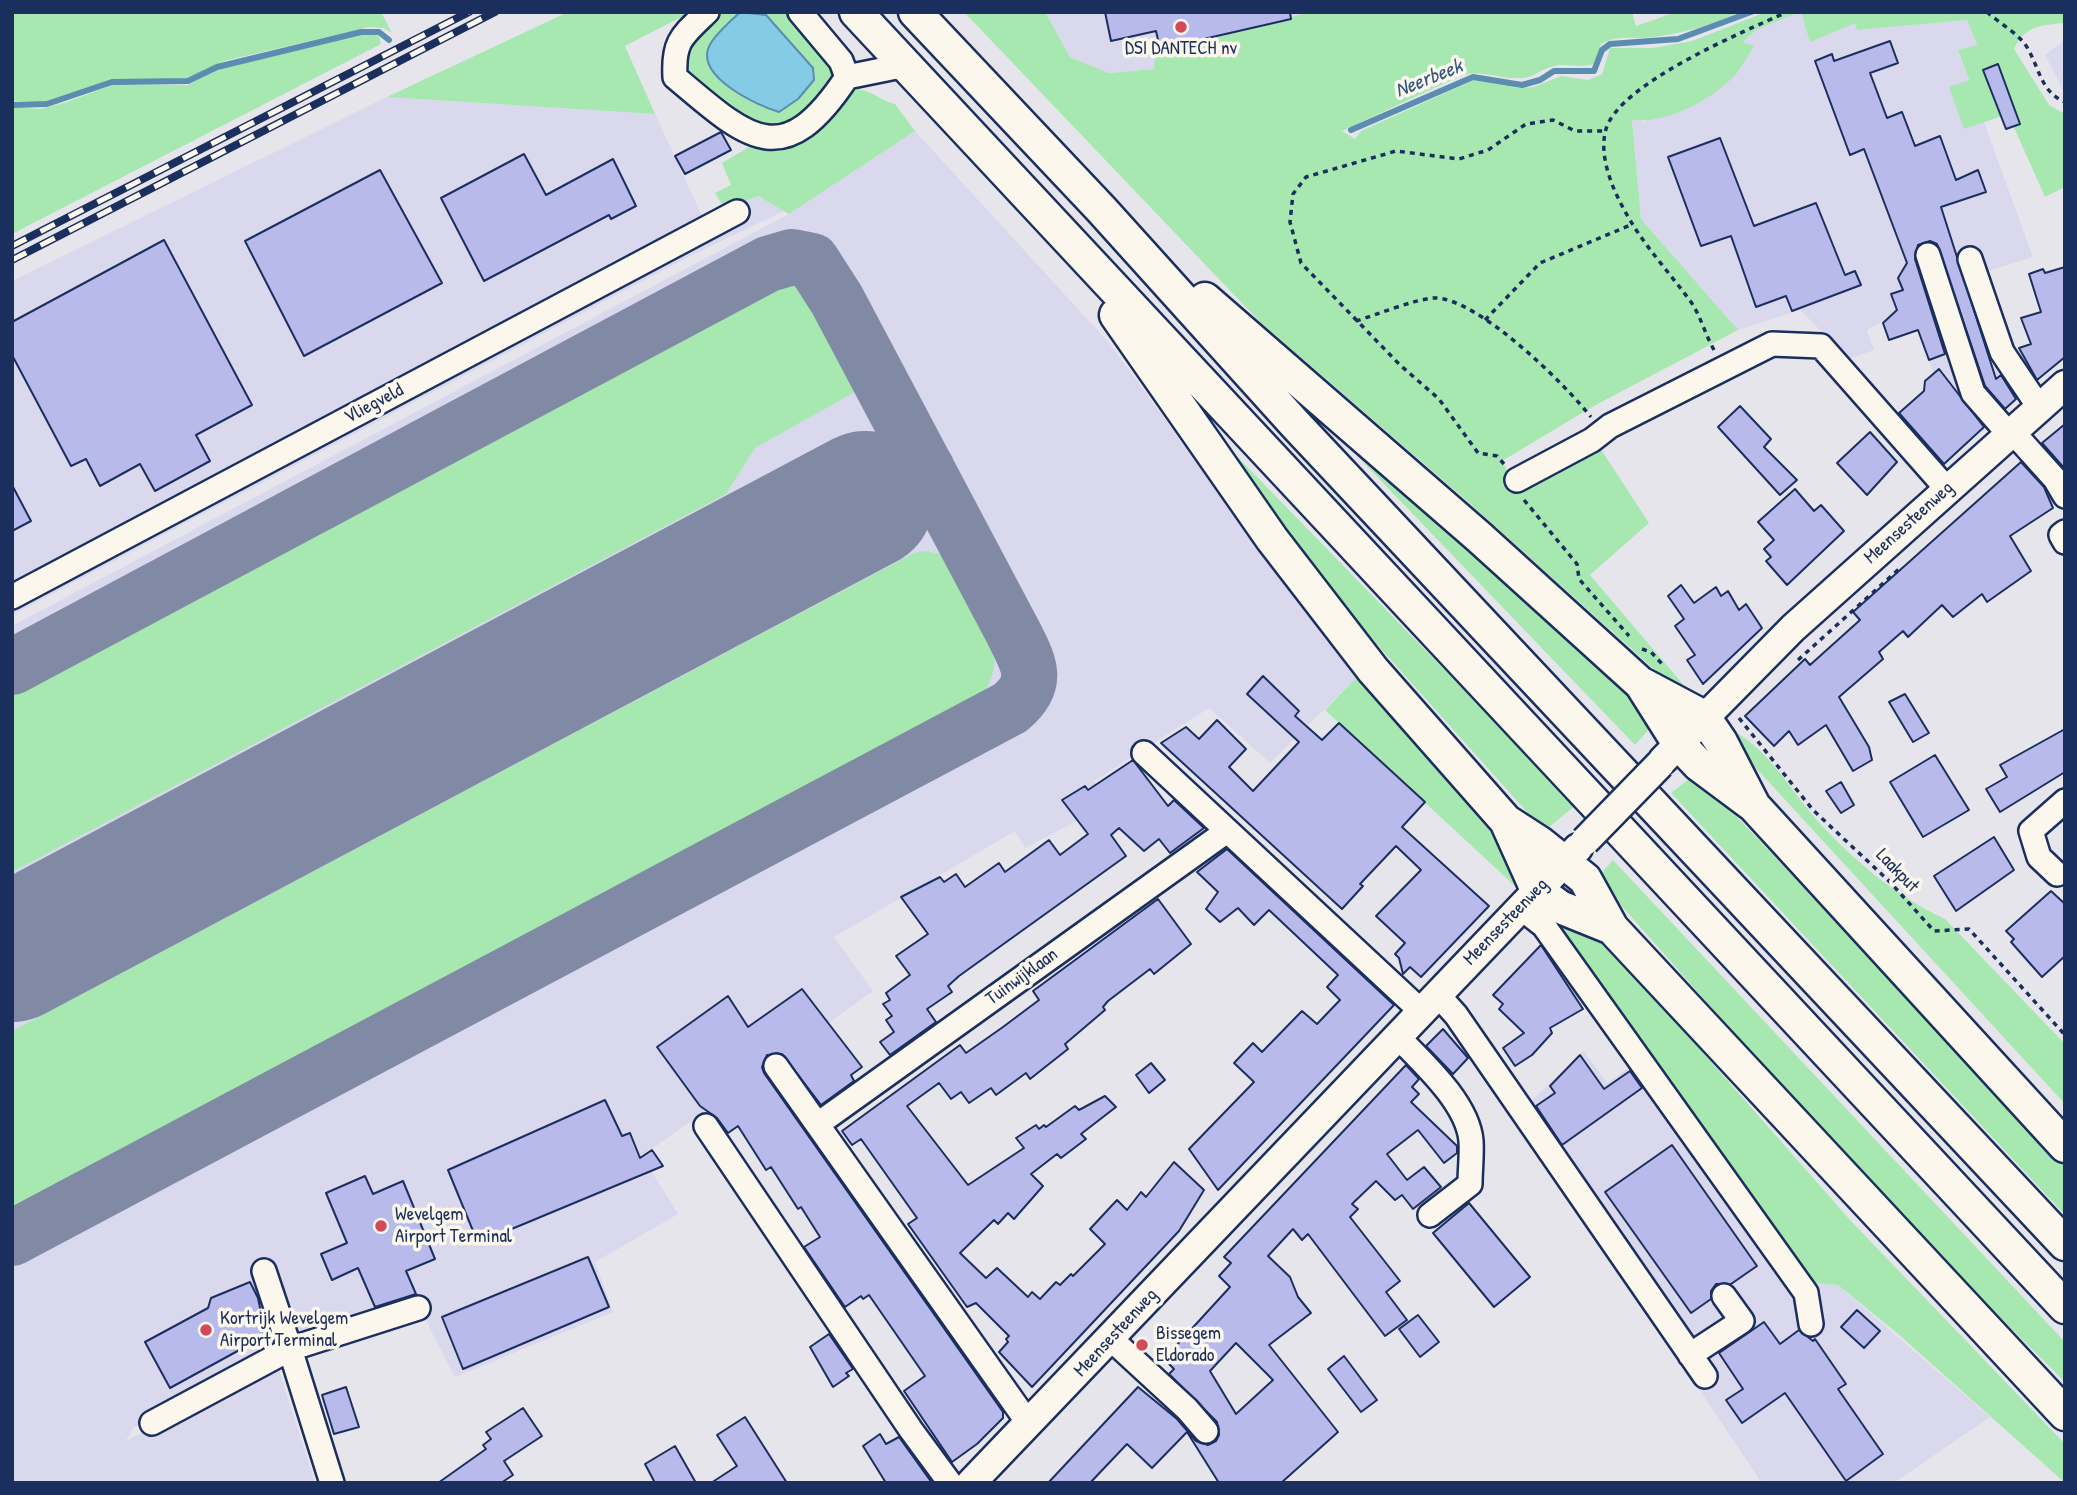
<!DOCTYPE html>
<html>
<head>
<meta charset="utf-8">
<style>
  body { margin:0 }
  #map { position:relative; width:2077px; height:1495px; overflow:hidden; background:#e7e5ec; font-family:"Patrick Hand",sans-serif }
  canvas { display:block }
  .frame { position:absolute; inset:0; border:14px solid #1b2f5e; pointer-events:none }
</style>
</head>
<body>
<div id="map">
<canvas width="2077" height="1495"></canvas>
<div class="frame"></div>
</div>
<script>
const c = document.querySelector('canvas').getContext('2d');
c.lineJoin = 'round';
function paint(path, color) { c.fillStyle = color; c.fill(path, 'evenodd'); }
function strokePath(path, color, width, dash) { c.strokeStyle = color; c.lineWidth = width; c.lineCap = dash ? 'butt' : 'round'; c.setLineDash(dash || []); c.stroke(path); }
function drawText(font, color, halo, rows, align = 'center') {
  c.font = font + ' "Patrick Hand",sans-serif'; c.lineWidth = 7; c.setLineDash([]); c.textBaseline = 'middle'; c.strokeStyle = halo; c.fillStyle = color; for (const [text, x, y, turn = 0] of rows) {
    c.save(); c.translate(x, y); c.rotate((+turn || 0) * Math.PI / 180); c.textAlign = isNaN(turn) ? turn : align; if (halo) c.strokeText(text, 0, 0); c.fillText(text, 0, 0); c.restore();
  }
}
const built = new Path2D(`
  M1045,12h265l-154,40 -2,17 -45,4 -39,-16z
  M1800,12l55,10 2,8 110,-10 10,26 -19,5 11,30 -19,6 14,41 20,-6 49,135 -45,14 42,115 -48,46 -44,-48 -29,-77 -42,23 7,20 -25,9 -49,-49 -62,20 -97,-111 -9,-100 12,3 109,-76 -11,-3 14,-13z
  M2065,40v54l-20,-39z
  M387,97l268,17 48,104 55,-22 28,14 -98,47 -676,358v-334z
  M915,131l195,213 189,260 58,73 -87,86 -61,-55 -115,73 14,19 -31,21 -52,27 -10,-17 -181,106 39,54 -231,165 36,58 -83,48 18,50 -158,65 -25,-48 -10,-30 -128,42 -159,87 -7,13 151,-77 38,119h-303v-857l777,-412z
  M1584,1051l23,32 30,-21 166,218 35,5 152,132 -96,66h-132l-247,-367z`);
const green = new Path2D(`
  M12,12h369l11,21 -9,-5 -14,-1 -145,34 -42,20 -67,-2 -68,23 -35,-1z
  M568,12h123l-66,34 30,68 -268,-17z
  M715,12h25l-32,35 93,7 -39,-42h29c56,70 60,61 -10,119l-30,-7 -59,-44c-14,-30 3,-48 23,-68z
  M964,12h81l25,45 39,16 45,-4 1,-17 155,-40h322l4,14 40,-14h63c-27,13 -55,21 -85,25 -19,3 -35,-3 -53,7l-7,20c-15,5 -29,-2 -43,3 -12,3 -17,11 -30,11 -23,1 -36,-8 -59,-3l-120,56 13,8 6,-8 113,-51 45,8 15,-1 27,-11 27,4 14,-6 8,-26h43l39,-7 74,-29h34l-44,18 -13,12 11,4c-6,9 -11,20 -18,28 -24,26 -69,50 -104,46l9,99 97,111 -146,77 -90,54 16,29 82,-42 49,75 -59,52 97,114 -10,1 -211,-190 -205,-177z
  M1801,12h264v11c-24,2 -41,3 -51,26l35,56 16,9v73l-20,10 -37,-83 -44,15 -15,-42 20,-7 -11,-30 19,-5 -10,-25 -110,10 -2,-7 -45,19z
  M369,33l10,3 2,8 -369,190v-127l29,2 26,-7 48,-18 73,1 26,-14 20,-6z
  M858,89c19,4 23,12 37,15l20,27 -126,83 -31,-18 -33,13 -10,-16 16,-8 -9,-22 35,-21c10,3 22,8 32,3 25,-12 40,-44 69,-56z
  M783,281l14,1 11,8 52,99 -105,59 -29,46 -714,378v-185l756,-403z
  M1310,407l273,239 70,79 -18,20z
  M1224,443l352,362 -32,26 -197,-220z
  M925,551l18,4 9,7c26,48 67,92 24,142l-880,469 -84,35v-177l902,-478z
  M1357,677l158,183 1,27 -191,-177z
  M1739,734c37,24 56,64 86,95 33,35 76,70 120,90l120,125v60l-334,-363z
  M1689,779l19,7 357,379v50l-394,-422z
  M1613,860l452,482v40l-190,-189 -278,-315z
  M1561,919l34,18 73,76 183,208 214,223v39l-168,-150 -59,-48 -35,-4 -249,-357z`);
const water = new Path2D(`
  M740,12l26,3 47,53 1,12 -16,19 -19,13c-23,-7 -80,-34 -71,-63 4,-12 22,-27 32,-37z`);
const stream = new Path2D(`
  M12,105l35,-1 65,-22 76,-1 29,-14 144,-35h18l10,8
  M1351,130l122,-53 49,8 18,-5 14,-9h40l8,-21 8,-6 68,-5 73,-27`);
const taxiway = new Path2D(`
  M865,500l62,-31
  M12,667l756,-403 24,-7 20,4 25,39 176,332c16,32 28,50 -3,76l-998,530`);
const runway = new Path2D(`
  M12,953l853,-453`);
const building = new Path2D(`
  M1105,12h185l1,7 -131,30 -4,-18 -45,10z
  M1890,41l8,22 -28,10 17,45 15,-6 13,34 25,-10 16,44 22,-10 8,22 -45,15 55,172 5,-4 15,24 -11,10 -20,-23 -48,-142 -7,-3 -12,4 -3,14 30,95 -16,6 -11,-30 -29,10 -6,-17 14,-13 -6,-16 12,-4 -5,-12 9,-15 -43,-114 -14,6 -35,-94 17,-7 2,7z
  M1998,64l22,60 -14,5 -23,-59z
  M721,132l10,18 -46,24 -10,-18z
  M1720,138l34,88 62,-23 29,72 10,-4 6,14 -69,26 -6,-15 -30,11 -25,-71 -30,10 -33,-89z
  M524,154l22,41 67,-36 23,47 -25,13 -2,-4 -125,66 -43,-83z
  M380,170l62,113 -138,73 -59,-115z
  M164,240l88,165 -56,30 14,26 -55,30 -15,-27 -40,22 -14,-27 -15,7 -59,-111v-33z
  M2065,267v90l-28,23 -18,-32 12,-4 -10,-26 20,-6 -12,-38 14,-5 2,4z
  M1939,369l45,58 -40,37 -45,-51 25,-22 1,-10z
  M1740,406l31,33 -7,8 33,33 -17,15 -62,-68z
  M2065,424v45l-23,-26z
  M1870,432l27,30 -30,33 -30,-32z
  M2021,462l23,25 9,21 -43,28 21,35 -44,31 -5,-8 -29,23 -11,-12 -34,32 -5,-6 -24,21 4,7 -44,38 30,50 3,13 -19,11 -27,-46 -28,20 -9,-14 -15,15 -29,-30 60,-57 5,6 50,-45 -7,-8z
  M12,485l19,36 -19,10z
  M1795,489l19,22 7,-6 23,26 -57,54 -21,-24 5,-4 -7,-8 10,-9 -16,-18z
  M1681,585l13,18 22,-16 5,9 7,-5 11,19 7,-6 16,24 -59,56 -16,-24 8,-5 -20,-29 9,-7 -16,-23z
  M1263,676l36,35 -4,5 27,24 17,-17 86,79 -23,25 87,79 -68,71 -11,-10 -7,7 -4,-16 -4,-4 10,-11 -29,-27 45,-46 -25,-24 -36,38 3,2 -21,23 -181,-166 25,-16 13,12 18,-19 29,29 -17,18 24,24 46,-49 -52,-48z
  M1905,694l24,39 -16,9 -24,-40z
  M2065,729v43l-65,40 -14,-23 21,-12 -7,-12z
  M1935,755l34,55 -46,27 -33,-55z
  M1133,760l35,46 6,-6 30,28 -34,25 -11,-14 -15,12 -25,-23 -8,7 15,21 -167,120 -11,10 4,6 -25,17 9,13 -46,33 -10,-13 14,-10 -8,-12 6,-4 -9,-12 7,-4 -4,-7 24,-18 -14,-19 32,-22 -27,-37 39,-20 4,5 12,-8 9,13 34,-24 6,9 44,-32 11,15 28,-21 -26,-34 23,-14 3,4z
  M1841,782l13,23 -13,8 -15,-22z
  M1994,837l20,33 -58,41 -22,-35z
  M1227,849l167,156 -176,185 -29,-41 65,-67 -20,-19 19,-20 9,9 40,-41 15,13 23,-24 -13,-13 11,-12 -69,-65 -15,15 -16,-17 -18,14 -14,-13 12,-17 -21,-20z
  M2051,891l14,13v52l-23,21 -31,-35 3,-3 -8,-8z
  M1158,899l33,45 -37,30 -4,-5 -42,32 -5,6 2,3 -40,34 3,5 -38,30 -4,-6 -30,22 -5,-7 -22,15 -8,-11 -10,7 -12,-16 -32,23 61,79 56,-37 -8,-10 20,-13 3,4 5,-4 2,2 29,-21 4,4 26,-14 11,11 -35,27 5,5 -25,19 -4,-4 -26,20 12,12 -29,33 -6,-6 -10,11 -4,-4 -34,33 26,25 11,-10 31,29 4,-5 8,7 16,-17 4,3 11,-11 2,2 32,-32 -15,-15 27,-29 10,10 14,-18 5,5 28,-35 30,28 -25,41 -147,156 -33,-35 9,-10 -2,-3 3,-3 -33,-33 -9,4 -59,-83 9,-6 -56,-79 -9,6 -10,-14 118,-86 6,8 37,-26 36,-27 -6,-9z
  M1541,945l42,64 -33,19 2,5 -20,22 -17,11 -12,-18 21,-15 -25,-24 4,-5 -10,-9z
  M802,989l60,78 -11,8 3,6 -33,24 -39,-51 -15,1 -5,12 2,6 239,339v6l-26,26 -25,18 -48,-71 21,-15 -56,-81 -6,4 -2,-3 -16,11 -41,-60 16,-10 -19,-30 -3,2 -27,-42 -5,3 -28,-44 -10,7 -11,-15 -17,-12 -43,-59 71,-51 20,31z
  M1443,1029l25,29 -15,16 -27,-28z
  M1580,1055l24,34 26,-18 12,17 -80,57 -26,-39 19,-13 -5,-7z
  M1151,1063l14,17 -16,13 -13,-18z
  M1406,1065l13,14 -7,8 7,7 -8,8 46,44v7l-13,10 -26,-33 -31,24 20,26 17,-13 17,20 -28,22 -11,-14 -7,5 -19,-19 -24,23 6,5 -8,8 50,64 -14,11 21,28 -22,16 -77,-102 -6,6 -9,-11 -25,27 22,21 8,20 13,16 -42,32 69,87 -57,51h-62l-32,-51 -35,36 -25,-24 -37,39h-42l90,-96 39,32 19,22 12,4 8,-4 3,-6 -2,-13 -48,-48 5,-5 -10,-10 66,-72 -11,-11 12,-13 -7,-6zM1236,1343l37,37 -37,34 -26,-43z
  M605,1100l17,36 8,-3 10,25 12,-8 11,16 -185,77 -30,-73z
  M1672,1145l85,121 -26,18h-15l-5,7v8l-20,14 -86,-121z
  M365,1176l8,18 30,-13 32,78 -29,12 10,23 -41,13 -17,-39 -26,12 -11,-26 26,-11 -21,-50z
  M1469,1203l61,74 -36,30 -61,-74z
  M588,1257l21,50 -146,62 -21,-52z
  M250,1282l8,16 5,24 -4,1 6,13 -95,52 -25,-46 63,-34 3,-10z
  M1857,1310l23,21 -16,17 -23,-21z
  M1418,1315l21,27 -19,15 -21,-28z
  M1764,1322l16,22 19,-14 14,11 2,-2 31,45 -8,5 45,65 -37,27 -61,-88 -43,30 -16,-23 17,-11 -24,-36z
  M829,1334l24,35 -7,4 3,3 -16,11 -23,-40z
  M1344,1356l33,44 -16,12 -33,-43z
  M346,1387l13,40 -25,7 -12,-39z
  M523,1408l19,28 -38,25 9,14 -12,8h-63l48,-34 -3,-4 8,-6 -5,-7z
  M745,1417l42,66h-76l26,-17 -20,-31z
  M880,1434l6,10 13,-7 33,46h-46l-23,-37z
  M675,1446l21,37h-41l-10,-19z`);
const path = new Path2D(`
  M1987,12c12,11 34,23 41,37 12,21 13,43 37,53
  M1485,320l55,-57 93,-39
  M1356,321c20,-6 59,-22 78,-23 43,-1 131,86 157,119
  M1714,350c-9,-16 -13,-33 -23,-48 -19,-26 -41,-50 -58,-77 -16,-26 -36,-65 -27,-96 14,-46 137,-97 181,-117
  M1504,464l-7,-8 -19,-3 -39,-54 -39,-34 -99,-102 -11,-41 3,-28 13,-17 90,-26 63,8 29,-9 38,-26 27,-4 22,11h31
  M1524,500l53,64 2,15 50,57
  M1642,649l9,3 12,13
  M1798,660l101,-91
  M1739,718l74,92 78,73 43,48 35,-2 96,106`);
const minor = new Path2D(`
  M707,12c-25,24 -34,29 -32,65 73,62 108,97 172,0l-6,-16 -41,-49
  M847,77l59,-12
  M1928,255l45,138 35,40
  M1970,259l32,93 37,55
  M2011,430l44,49 10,17
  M1517,480l75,-40 18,-14 162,-82 49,2 126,143
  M2065,532l-4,3 4,7
  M12,597l725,-385
  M1144,753l277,258
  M2057,874l-18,-17 -8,-26 34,-30
  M1520,907l24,19 262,367 5,31
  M1437,994l19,21 249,361
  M1397,1036c25,26 71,67 74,105 1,14 -1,29 -1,43l-40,31
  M776,1066l253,358
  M818,1124l409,-293
  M706,1126l205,304 39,53
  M264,1271l26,78 128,-41
  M1111,1339l76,70 19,22
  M1690,1355l52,-34 -18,-25
  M152,1423l138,-74 42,134`);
const major = new Path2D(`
  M1663,760l130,-132 272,-243
  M971,1483l607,-635`);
const highway = new Path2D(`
  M856,12l1209,1295
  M915,12l186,197 194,215 770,820
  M1205,299l274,238 161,146 64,34 17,25 33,64
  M1116,315l156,224 101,131 133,151 31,69 23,17 52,21
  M1643,687l36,57 20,21 55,41 311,340
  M1506,821l34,22 45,36 27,49 453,486`);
const rail = new Path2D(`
  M12,246l457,-234
  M12,260l483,-248`);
const majorBridge = new Path2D(`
  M1585,841l75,-77`);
const markers = [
  [1181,27,7,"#d1495b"],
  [381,1226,7,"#d1495b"],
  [206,1330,7,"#d1495b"],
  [1142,1345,7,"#d1495b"]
];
const poiNames = [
  ["DSI DANTECH nv",1181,49,"center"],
  ["Wevelgem",395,1215],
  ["Airport Terminal",395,1237],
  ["Kortrijk Wevelgem",220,1319],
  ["Airport Terminal",220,1341],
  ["Bissegem",1156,1334],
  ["Eldorado",1156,1356]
];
const streetNames = [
  ["Vliegveld",374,404,-28],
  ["Meensesteenweg",1909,523,-42],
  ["Laakput",1897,871,46],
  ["Meensesteenweg",1506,922,-46],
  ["Tuinwijklaan",1022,977,-36],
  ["Meensesteenweg",1116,1333,-47]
];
const waterNames = [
  ["Neerbeek",1429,79,-22]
];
paint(built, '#d9d8ec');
paint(green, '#a7e8b1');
paint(water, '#84cbe5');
strokePath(water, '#5a8daf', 2);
strokePath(stream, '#5a8daf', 6);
strokePath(taxiway, '#818aa5', 56);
strokePath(runway, '#818aa5', 138);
paint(building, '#b8baec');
strokePath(building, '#1b2f5e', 2);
strokePath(minor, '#1b2f5e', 28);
strokePath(major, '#1b2f5e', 33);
strokePath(highway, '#1b2f5e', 37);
strokePath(path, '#1b2f5e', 3.5, [5, 5]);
strokePath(minor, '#fbf7ec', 23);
strokePath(major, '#fbf7ec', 28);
strokePath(highway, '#fbf7ec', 32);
strokePath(rail, '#1b2f5e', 8);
strokePath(rail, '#fbf7ec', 5, [16]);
strokePath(majorBridge, '#1b2f5e', 33, []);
strokePath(majorBridge, '#fbf7ec', 28);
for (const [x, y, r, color] of markers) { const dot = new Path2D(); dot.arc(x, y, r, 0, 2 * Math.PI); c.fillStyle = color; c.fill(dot); strokePath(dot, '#fbf7ec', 2.5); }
drawText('19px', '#1b2f5e', '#fbf7ec', poiNames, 'left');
drawText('19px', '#1b2f5e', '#fbf7ec', streetNames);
drawText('italic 21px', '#355680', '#fbf7ec', waterNames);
</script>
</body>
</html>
